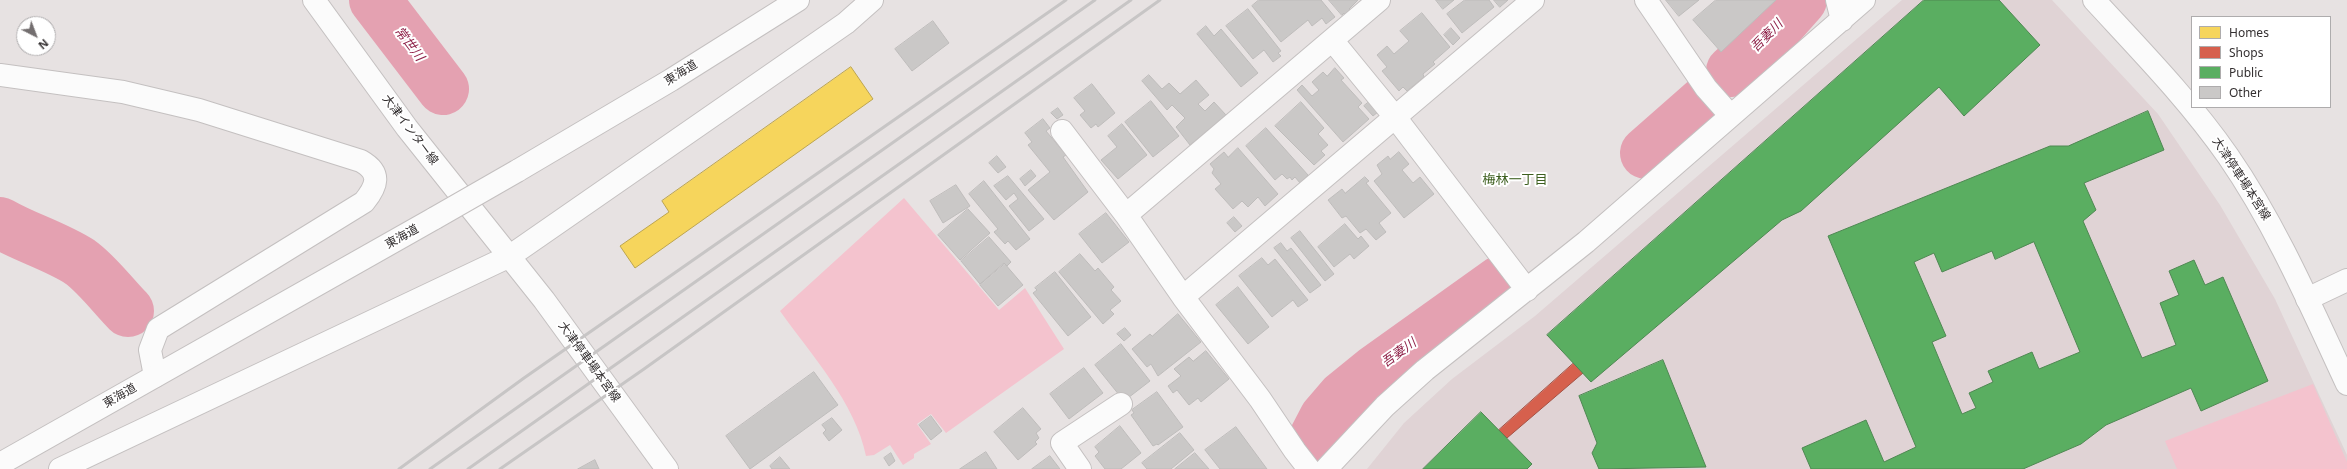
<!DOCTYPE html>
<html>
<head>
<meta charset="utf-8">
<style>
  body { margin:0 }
  #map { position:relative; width:2347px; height:469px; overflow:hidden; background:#e7e2e2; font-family:"Noto Sans",sans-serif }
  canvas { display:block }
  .legend { position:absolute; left:2191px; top:16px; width:140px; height:92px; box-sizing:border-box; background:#fff; border:1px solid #aeacad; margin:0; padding:5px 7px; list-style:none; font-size:12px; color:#343031 }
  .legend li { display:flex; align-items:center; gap:8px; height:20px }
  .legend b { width:20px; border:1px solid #aeacad }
  .north { position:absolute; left:16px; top:16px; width:40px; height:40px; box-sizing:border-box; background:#fff; border:1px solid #aeacad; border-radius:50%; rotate:138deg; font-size:11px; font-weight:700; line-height:16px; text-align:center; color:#343031 }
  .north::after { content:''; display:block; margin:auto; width:14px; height:18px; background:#736e6f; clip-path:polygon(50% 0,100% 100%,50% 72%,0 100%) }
</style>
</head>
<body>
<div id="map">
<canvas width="2347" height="469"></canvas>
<ul class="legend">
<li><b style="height:11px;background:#f6d55c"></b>Homes</li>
<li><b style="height:11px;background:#d6604d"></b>Shops</li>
<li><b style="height:11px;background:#5aae61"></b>Public</li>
<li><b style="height:11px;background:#cac8c7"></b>Other</li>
</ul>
<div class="north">N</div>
</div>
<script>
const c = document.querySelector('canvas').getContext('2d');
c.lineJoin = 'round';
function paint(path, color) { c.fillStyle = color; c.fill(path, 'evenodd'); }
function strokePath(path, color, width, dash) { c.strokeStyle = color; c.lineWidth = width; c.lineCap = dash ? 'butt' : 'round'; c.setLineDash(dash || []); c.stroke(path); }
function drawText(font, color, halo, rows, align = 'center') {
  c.font = font + ' "Noto Sans","Noto Sans JP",sans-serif'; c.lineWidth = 4; c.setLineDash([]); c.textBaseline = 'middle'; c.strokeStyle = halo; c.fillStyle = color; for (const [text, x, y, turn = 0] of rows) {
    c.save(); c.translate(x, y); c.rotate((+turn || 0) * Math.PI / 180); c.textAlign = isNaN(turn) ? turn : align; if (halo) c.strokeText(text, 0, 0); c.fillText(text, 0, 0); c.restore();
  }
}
const built = new Path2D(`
  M1902,0h150l106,114 62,91 55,94 72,156v14h-980l37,-46 48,-44 83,-63z`);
const green = new Path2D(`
  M904,198l95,112 26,-22 39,61 -118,84 -15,-19 -14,10 14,20 -17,10v4l-11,7 -13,-20 -16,10 -8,1c-11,-54 -54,-100 -86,-145z
  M2313,384l34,78v7h-170l-12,-28z`);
const homes = new Path2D(`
  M851,67l22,32 -238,169 -15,-22 49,-34 -7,-11z`);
const shops = new Path2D(`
  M1574,363l9,10 -76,65 -8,-8z`);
const public = new Path2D(`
  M1924,0h75l41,45 -76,71 -25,-29 -138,124 -19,9 -191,162 -44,-47z
  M2148,111l16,39 -80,33 12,27 -13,11 59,137 34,-13 -16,-42 19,-8 -10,-24 25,-11 11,25 18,-8 45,104 -67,30 -10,-23 -85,37 -25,19 -58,25h-212l-9,-21 64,-28 18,42 32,-15 -88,-211 222,-90h18zM2034,242l46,110 -41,17 -7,-17 -44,19 5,11 -24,11 7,15 -14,6 -30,-72 14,-6 -32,-74 20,-9 8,19 50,-21 3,8z
  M1663,360l43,107 -107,2 -7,-16 5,-10 -18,-47z
  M1481,412l51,52 -5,5h-104z`);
const river = new Path2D(`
  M375,0l68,89
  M1732,71l30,-27 39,-44
  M1646,153l58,-51
  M0,223c26,15 55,23 80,39 17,12 34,35 48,49
  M1313,441l12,-23 18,-21 32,-26 126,-90`);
const building = new Path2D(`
  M1259,0h62l14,17 -9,7 -4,-6 -10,8 -4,-6 -27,22 -29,-36z
  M1329,0h29l-9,9 2,2 -5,5 -2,-3 -2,2z
  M1436,0h18l-11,9z
  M1465,0h24l5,7 -32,26 -15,-19z
  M1494,0h14l-8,7z
  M1666,0h33l-20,16z
  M1716,0h60l-55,52 -28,-32z
  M1248,9l33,42 -3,2 3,3 -8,6 -9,-12 -11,9 -27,-33z
  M1422,13l28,34 -17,15 2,2 -12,10 1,3 -17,14 -4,-4 -4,4 -17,-20 5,-4 -10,-12 10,-9 7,8 15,-13 -9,-10z
  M933,21l16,22 -37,28 -17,-22z
  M1206,26l8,10 7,-7 37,44 -17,14 -44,-53z
  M1451,28l9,10 -7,7 -9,-10z
  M1335,68l9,10 -3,2 21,23 -4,4 11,12 -26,23 -46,-52 5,-5 10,11 7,-6 -7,-8 11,-10 4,4z
  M1149,75l13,14 7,-6 11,11 16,-14 13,15 -11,9 7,7 9,-9 12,13 -36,30 -14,-18 9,-9 -13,-13 -5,5 -25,-29z
  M1092,84l23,29 -17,14 -2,-3 -5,4 -11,-13 5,-4 -11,-13z
  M1151,101l28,35 -26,21 -28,-35z
  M1301,102l23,26 -6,6 10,11 -7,6 4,4 -11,10 -39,-39z
  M1369,102l9,10 -5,4 -9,-10z
  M1058,108l5,7 -6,4 -6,-6z
  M1043,119l7,9 -4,3 20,24 -3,2 25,35 -34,28 -26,-30 22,-18 -22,-27 4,-3 -7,-9z
  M1122,124l25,31 -29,24 -17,-19 16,-13 -9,-11z
  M1266,128l42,47 -8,8 -5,-6 -3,3 -2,-3 -3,2 -5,-5 -7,6 -29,-34z
  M1238,148l40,46 -13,12 -7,-9 -10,10 -6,-6 -9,8 -18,-20 6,-5 -9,-11 2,-4 -4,-5 14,-12 4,5z
  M1399,152l10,12 -7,6 11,13 7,-6 14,17 -30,24 -30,-37 8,-7 -5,-9 11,-9 2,3z
  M997,156l9,11 -8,6 -9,-10z
  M1031,170l5,6 -11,10 -5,-7z
  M1008,176l36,43 -15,12 -20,-25 9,-7 -4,-6 -8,7 -12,-14z
  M1365,177l4,4 -3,2 25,30 -12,10 7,9 -10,8 -10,-11 -6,4 -14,-17 -4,2 -14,-18 14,-11 3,4z
  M984,181l46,58 -14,11 -8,-9 -3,3 -11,-12 4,-3 -29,-35z
  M956,185l14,21 -27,17 -13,-22z
  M968,209l22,24 -30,27 -22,-25z
  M1106,213l23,29 -27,21 -23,-29z
  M1234,217l8,9 -7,6 -8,-9z
  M1345,224l13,15 3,-3 8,10 -15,13 -4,-5 -16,13 -16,-20z
  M1300,231l34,43 -9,7 -34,-43z
  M989,237l22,25 -4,4 -3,-3 -24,21 -19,-23z
  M1281,243l6,8 4,-3 30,37 -11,8 -36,-45z
  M1080,254l15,17 3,-3 16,19 -3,3 10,11 -11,9 4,4 -11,10 -44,-52z
  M1262,258l6,7 7,-6 33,41 -10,7 -5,-7 -21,17 -33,-41z
  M1005,264l18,21 -25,21 -18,-21z
  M1055,272l36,45 -23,19 -35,-43 4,-3 -2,-2z
  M1238,287l31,40 -21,17 -32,-39z
  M1178,314l23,28 -43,34 -7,-12 -4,3 -15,-18 18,-15 2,2z
  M1125,328l6,7 -7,6 -7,-7z
  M1121,344l29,37 -26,20 -29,-36z
  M1206,351l23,28 -28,23 -3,-4 -9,7 -12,-15 -4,3 -5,-7 13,-10 -7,-7 15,-12 4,4z
  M1084,368l19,25 -34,26 -19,-25z
  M814,372l24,33 -88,64 -24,-33z
  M1157,392l26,35 -25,18 -1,-1 -4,2 -22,-31 3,-2 -2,-3z
  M1023,408l18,21 -5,4 3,5 -4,4 2,2 -19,16 -24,-28z
  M931,416l11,15 -11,9 -12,-15z
  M832,418l10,12 -13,11 -6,-8 3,-3 -4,-5z
  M1120,426l21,27 -20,16h-16l-10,-13 4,-4 -4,-5z
  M1236,427l31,42h-47l-15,-19z
  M1180,433l14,17 -23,19h-24l-5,-6z
  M986,452l11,17h-37z
  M891,453l4,8 -6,5 -5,-8z
  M1195,453l14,16h-34z
  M1050,456l10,13h-28z
  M780,457l10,12h-18l-2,-3z
  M595,460l4,9h-21z`);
const minor = new Path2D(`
  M1646,0l60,88 24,27
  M1837,0l5,20
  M1332,40l63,77 132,173
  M0,75l123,17 76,18 162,51c21,12 16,25 3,41l-206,127 -8,21 5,26
  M1062,131l64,84 57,82 77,102 35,52 14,18
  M1126,215l253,-215
  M1183,297l350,-297
  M2307,299l40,-19
  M1080,469l-18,-26 59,-39
  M1326,469l59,-63 40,-36 161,-128 278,-242`);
const major = new Path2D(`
  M314,0l93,128 137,172 123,169
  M2094,0c46,50 95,100 134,156 49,71 83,151 119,228
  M60,469l450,-213 336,-233 26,-23`);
const highway = new Path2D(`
  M517,171l154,-91 127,-80
  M0,464l435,-246`);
const rail = new Path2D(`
  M399,469l125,-91 542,-378
  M430,469l665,-469
  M468,469l663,-469
  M500,469l144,-100 516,-369`);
const highwayBridge = new Path2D(`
  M435,218l82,-47`);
const streetNames = [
  ["東海道",681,73,-32],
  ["大津インター線",410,130,53],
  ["大津停車場本宮線",2241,179,57],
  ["東海道",402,237,-29],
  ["大津停車場本宮線",589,362,54],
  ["東海道",120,396,-30]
];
const waterNames = [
  ["吾妻川",1767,36,-46],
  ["常世川",409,44,53],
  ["吾妻川",1399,353,-36]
];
const neighbourhoodNames = [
  ["梅林一丁目",1515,180]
];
paint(built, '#e0d3d5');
paint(green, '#f4c3ce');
paint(homes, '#f6d55c');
strokePath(homes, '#bca44f', 1);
paint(shops, '#d6604d');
strokePath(shops, '#a55245', 1);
paint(public, '#5aae61');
strokePath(public, '#4f8853', 1);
strokePath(river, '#e4a1b1', 52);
paint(building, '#cac8c7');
strokePath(building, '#bebcbb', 1);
strokePath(minor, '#c4c0c0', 24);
strokePath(major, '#c4c0c0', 24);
strokePath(highway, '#c4c0c0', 24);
strokePath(minor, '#fbfbfb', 22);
strokePath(major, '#fbfbfb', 22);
strokePath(highway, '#fbfbfb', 22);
strokePath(rail, '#c7c5c5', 3);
strokePath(highwayBridge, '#c4c0c0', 24, []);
strokePath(highwayBridge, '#fbfbfb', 22);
drawText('12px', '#343031', '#fff', streetNames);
drawText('italic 13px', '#8f2249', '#fff', waterNames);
drawText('13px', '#3d5f1f', '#fff', neighbourhoodNames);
</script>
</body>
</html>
